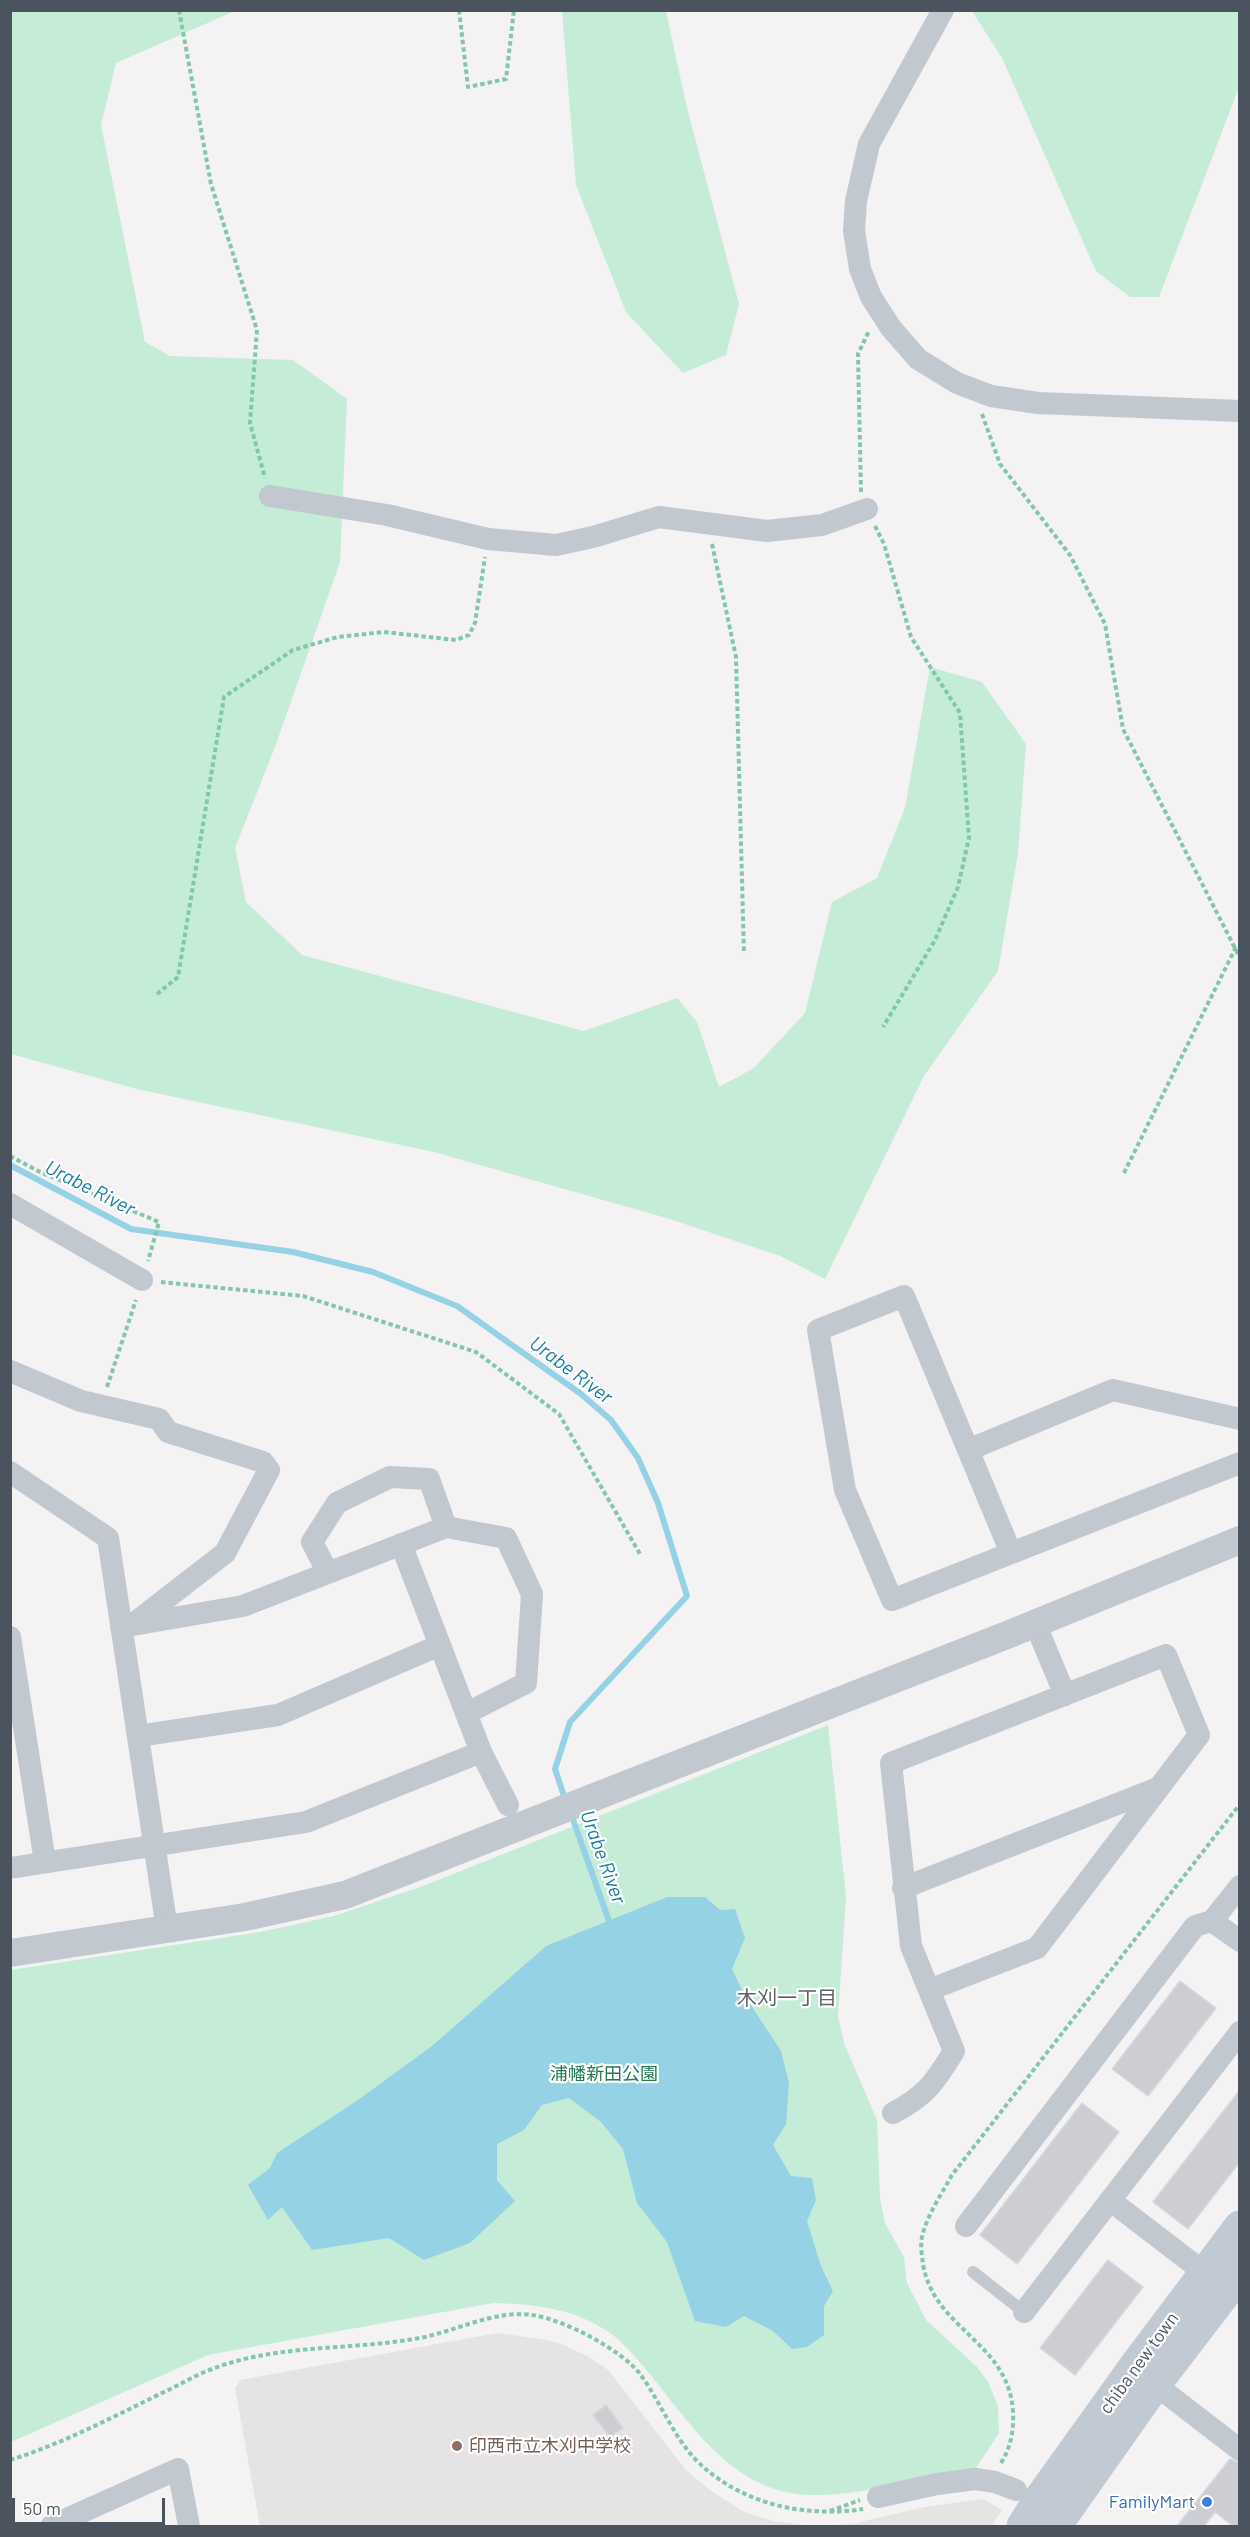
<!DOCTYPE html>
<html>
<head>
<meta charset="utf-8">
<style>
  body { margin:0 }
  #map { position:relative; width:1250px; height:2537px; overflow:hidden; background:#f4f2f2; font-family:Barlow,sans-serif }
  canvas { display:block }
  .frame { position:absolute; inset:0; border:12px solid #4b545e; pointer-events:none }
  .scale { position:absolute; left:12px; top:2498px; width:153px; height:27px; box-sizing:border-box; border:3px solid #4b545e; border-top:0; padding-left:8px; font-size:18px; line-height:21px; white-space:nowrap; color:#4b545e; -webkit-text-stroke:4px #fff; paint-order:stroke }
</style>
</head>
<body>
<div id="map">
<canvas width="1250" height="2537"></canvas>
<div class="frame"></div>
<div class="scale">50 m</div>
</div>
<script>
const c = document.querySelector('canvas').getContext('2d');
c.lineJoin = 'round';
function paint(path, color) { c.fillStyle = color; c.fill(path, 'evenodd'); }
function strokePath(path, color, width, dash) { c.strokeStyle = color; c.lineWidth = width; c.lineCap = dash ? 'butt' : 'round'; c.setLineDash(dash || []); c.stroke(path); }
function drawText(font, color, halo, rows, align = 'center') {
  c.font = font + ' Barlow,"Noto Sans JP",sans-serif'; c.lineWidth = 4.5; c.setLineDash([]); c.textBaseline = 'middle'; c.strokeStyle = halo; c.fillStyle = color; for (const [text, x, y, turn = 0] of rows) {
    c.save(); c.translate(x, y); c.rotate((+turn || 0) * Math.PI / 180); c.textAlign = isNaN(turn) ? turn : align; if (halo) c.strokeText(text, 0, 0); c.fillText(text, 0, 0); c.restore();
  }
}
const education = new Path2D(`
  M497,2333l44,6 21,5 27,13 19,13 78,100 24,20 32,21 30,10 41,5h-553l-25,-138 5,-8z
  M983,2499l19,11 -11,16h-166l32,-3 67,-16z`);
const green = new Path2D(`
  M10,11h225l-119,52 -15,62 44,217 25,14 123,4 54,39 -7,163 -65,185 -40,101 11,54 56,53 282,76 93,-33 20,24 22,65 35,-19 51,-55 27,-111 45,-24 28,-70 25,-141 52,15 44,62 -8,109 -20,118 -74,105 -99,203 -45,-23 -110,-37 -236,-67 -297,-63 -126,-35z
  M562,11h104l20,93 53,200 -13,51 -43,18 -57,-61 -50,-127z
  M972,11h267v76l-80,210h-29l-34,-26 -94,-213z
  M828,1725l18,172 -8,119 6,27 33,77 3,78 5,25 19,34 3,26 19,37 51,47 11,15 10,24 1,27 -23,35c-50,10 -137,34 -185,25 -66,-12 -103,-73 -143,-121 -12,-14 -25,-31 -41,-41 -34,-23 -75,-27 -114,-28l-285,52 -197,87v-472l249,-38 74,-16 89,-30z`);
const water = new Path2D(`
  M667,1897h38l15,13 15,-1 10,29 -13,31 13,27 36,55 8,32 -3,41 -13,21 18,31 21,2 4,22 -9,21 14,45 12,25 -9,15v29l-17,12 -15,2 -19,-18 -29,-15 -18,11 -31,-6 -28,-79 -30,-39 -14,-54 -22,-27 -32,-24 -27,7 -18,25 -27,14v36l18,21 -45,42 -46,17 -35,-22 -77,12 -30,-43 -14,13 -20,-35 22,-17 7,-15 81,-53 74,-54 114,-100z`);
const stream = new Path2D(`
  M10,1165l121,64 162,23 80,20 84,34 124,88 30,26 27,38 20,45 29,93 -117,126 -15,47 10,30
  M571,1814l38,107`);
const building = new Path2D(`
  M1180,1981l36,27 -68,88 -36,-27z
  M1239,2091v72l-51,66 -35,-27z
  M1082,2103l37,29 -102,132 -37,-29z
  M1108,2260l35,27 -68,88 -35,-27z
  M606,2405l17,23 -13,9 -17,-22z
  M1230,2459l9,4v63h-6l-18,-14 -11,14h-27z`);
const path = new Path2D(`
  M179,10l32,174 46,146 -7,93 15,55
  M459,10l9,77 38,-8 8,-69
  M982,414l18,50 70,91 35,69 18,105 117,229
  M861,492l-3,-138 11,-23
  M875,526l9,18 27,93 49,76 9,125 -11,49 -23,53 -52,87
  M712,544l24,113 8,297
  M157,994l21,-17 46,-280 69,-47 45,-13 46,-5 72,8 13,-5 6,-12 10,-66
  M10,1156l30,16 119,50 -11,39
  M1124,1173l111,-224 5,-2
  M161,1282l142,14 173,56 83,62 81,140
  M107,1387l29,-87
  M10,2460c54,-17 103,-43 154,-68 16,-7 31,-17 48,-23 67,-26 143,-18 213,-32 35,-8 71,-27 107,-22 31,4 90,35 108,59 20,27 32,60 55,85 44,45 109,59 168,50
  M1001,2463c10,-16 13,-33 12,-52 -5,-70 -79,-81 -90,-147 -1,-8 -3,-19 -1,-27 5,-22 19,-42 30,-62l288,-371
  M830,2511l30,-11`);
const service = new Path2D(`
  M973,2272l51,40`);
const minor = new Path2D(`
  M943,10l-74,134 -13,57 -2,30 6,38 11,28 20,31 27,31 39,24 34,13 47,7 202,8
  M270,496l117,19 101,24 68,6 37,-8 66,-20 108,14 55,-6 45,-16
  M10,1204l132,76
  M10,1371l71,30 78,18 9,13 95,30 6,8 -44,83 -89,69
  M968,1450l145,-60 127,29
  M10,1472l98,66 59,391
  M401,1544l80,208 27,53
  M1011,1553l-107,-257 -86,34 27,160 47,110 348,-137
  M328,1573l-16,-31 25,-39 53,-26 39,2 17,48
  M1035,1623l30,72
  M121,1627l122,-21 203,-79 60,11 26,56 -6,89 -59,30
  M10,1637l35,225
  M138,1736l140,-21 162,-70
  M10,1868l296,-46 175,-70
  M903,1888l255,-100
  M1212,1921l28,20
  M893,2113c33,-17 42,-31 61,-62l-43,-105 -20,-183 275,-108 33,80 -162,213 -108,42
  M1111,2201l94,72
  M966,2226l229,-300 17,-5 28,-35
  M1024,2312l216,-280
  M1144,2376l96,74
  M878,2497l59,-13 38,-5
  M51,2526l127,-57 11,57`);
const tertiary = new Path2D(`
  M10,1953l235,-36 100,-22 662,-260 233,-95`);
const secondary = new Path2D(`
  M1040,2499l94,-131 106,-141
  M1055,2526l100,-142 85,-111`);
const minorBridge = new Path2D(`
  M975,2479l20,3 21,8`);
const secondaryBridge = new Path2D(`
  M1023,2526l17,-27`);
const markers = [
  [457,2446,6,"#8d6e63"],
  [1207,2502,6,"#3f7fe0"]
];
const parkNames = [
  ["浦幡新田公園",604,2074]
];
const streetNames = [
  ["chiba new town",1139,2363,-54]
];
const educationNames = [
  ["印西市立木刈中学校",469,2446]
];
const shopNames = [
  ["FamilyMart",1195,2502]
];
const waterNames = [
  ["Urabe River",90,1188,27],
  ["Urabe River",571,1370,37],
  ["Urabe River",603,1857,70]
];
const neighbourhoodNames = [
  ["木刈一丁目",787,1998]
];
paint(education, '#e5e3e3');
paint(green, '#c5ecd6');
paint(water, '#96d2e5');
strokePath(stream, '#96d2e5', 6);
paint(building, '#ccced3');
strokePath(building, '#d6d8dc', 1.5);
strokePath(path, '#80c8a7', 4, [4.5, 3]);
strokePath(service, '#c1c8cf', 12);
strokePath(minor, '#c1c8cf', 22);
strokePath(tertiary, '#c1c8cf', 28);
strokePath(secondary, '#c1c9d3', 33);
strokePath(minorBridge, '#c1c8cf', 22);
strokePath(secondaryBridge, '#c1c9d3', 33);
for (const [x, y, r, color] of markers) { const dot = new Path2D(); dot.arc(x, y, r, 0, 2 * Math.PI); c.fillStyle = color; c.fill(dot); strokePath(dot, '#fff', 2); }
drawText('18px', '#207a51', '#fff', parkNames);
drawText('18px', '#4b545e', '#fff', streetNames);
drawText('18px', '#785e54', '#fff', educationNames, 'left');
drawText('18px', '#366cbe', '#fff', shopNames, 'right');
drawText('italic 20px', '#1980a2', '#fff', waterNames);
drawText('20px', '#5f6266', '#fff', neighbourhoodNames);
</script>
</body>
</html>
